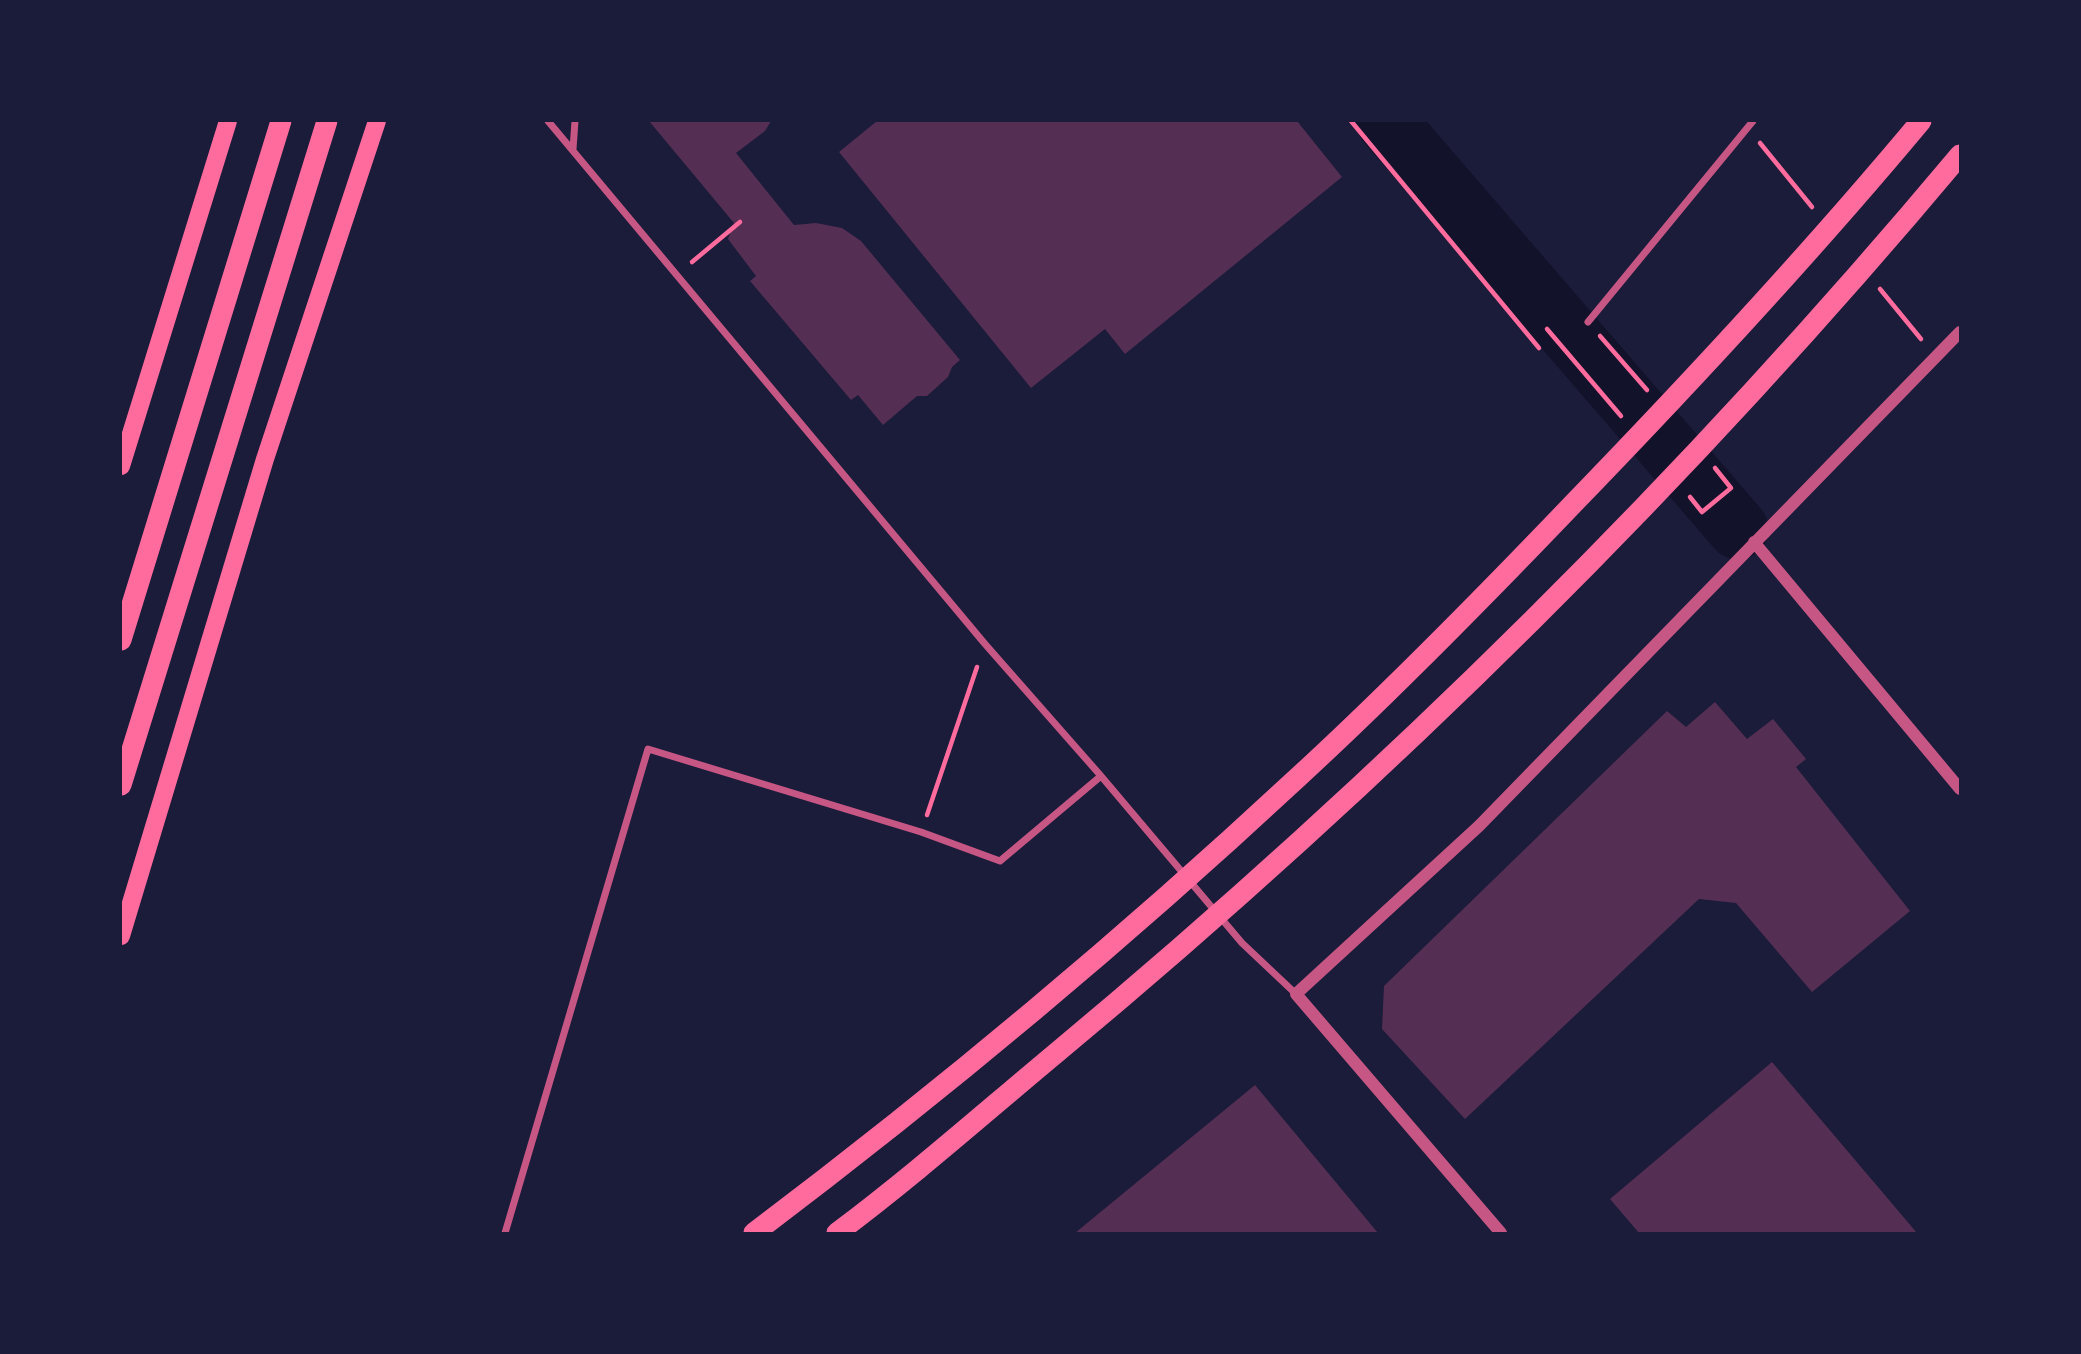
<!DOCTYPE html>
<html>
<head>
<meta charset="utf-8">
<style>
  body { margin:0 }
  #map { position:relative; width:2081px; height:1354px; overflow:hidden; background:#1b1b3a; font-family:Rubik,sans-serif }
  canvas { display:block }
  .frame { position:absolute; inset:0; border:122px solid #1b1b3a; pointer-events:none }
</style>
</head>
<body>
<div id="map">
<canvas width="2081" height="1354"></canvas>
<div class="frame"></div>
</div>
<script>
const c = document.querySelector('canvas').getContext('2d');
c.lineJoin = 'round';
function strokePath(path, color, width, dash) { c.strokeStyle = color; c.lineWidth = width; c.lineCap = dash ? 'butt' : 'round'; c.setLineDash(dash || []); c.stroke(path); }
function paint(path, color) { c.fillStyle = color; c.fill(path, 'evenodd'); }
const river = new Path2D(`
  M1386,121l352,408`);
const building = new Path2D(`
  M649,121h122l-6,10 -29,22 58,72 22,-2 26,5 19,13 99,119 -8,7 -4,10 -21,19h-10l-34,29 -25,-30 -7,5 -101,-119 6,-5 -28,-37 6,-16z
  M877,121h420l45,56 -217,177 -20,-25 -74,59 -192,-236z
  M1715,702l32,37 26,-20 33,40 -10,8 114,144 -98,81 -76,-89 -37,-4 -234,220 -83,-90 2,-43 283,-275 19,16z
  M1772,1062l145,171h-278l-29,-34z
  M1255,1085l123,148h-303z`);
const path = new Path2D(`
  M1351,121l188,227
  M1760,143l52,64
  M692,262l48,-40
  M1880,289l41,50
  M1547,329l74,87
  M1600,336l47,54
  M1690,497l12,15 29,-24 -16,-20
  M927,815l50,-148`);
const minor = new Path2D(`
  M548,121l437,523 116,132 141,167 54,51
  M573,149l2,-28
  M1588,322l165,-201
  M505,1233l143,-484 273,83 79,29 101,-85`);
const tertiary = new Path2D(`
  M1754,542l206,247
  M1501,1233l-205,-239 183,-168 481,-494`);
const primary = new Path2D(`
  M121,466l107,-345
  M121,936l144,-477 112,-338`);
const motorway = new Path2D(`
  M121,640l160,-519
  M121,785l206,-664
  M754,1233c188,-142 369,-293 541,-453 96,-88 187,-181 277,-275 120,-124 238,-251 349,-384
  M837,1233c75,-56 146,-119 218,-179 327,-272 632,-573 905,-899`);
strokePath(river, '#12122b', 61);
paint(building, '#542f53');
strokePath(path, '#ff6b9d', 4.5);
strokePath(minor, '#c65784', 7);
strokePath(tertiary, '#c65784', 12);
strokePath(primary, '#ff6b9d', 18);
strokePath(motorway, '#ff6b9d', 21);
</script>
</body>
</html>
